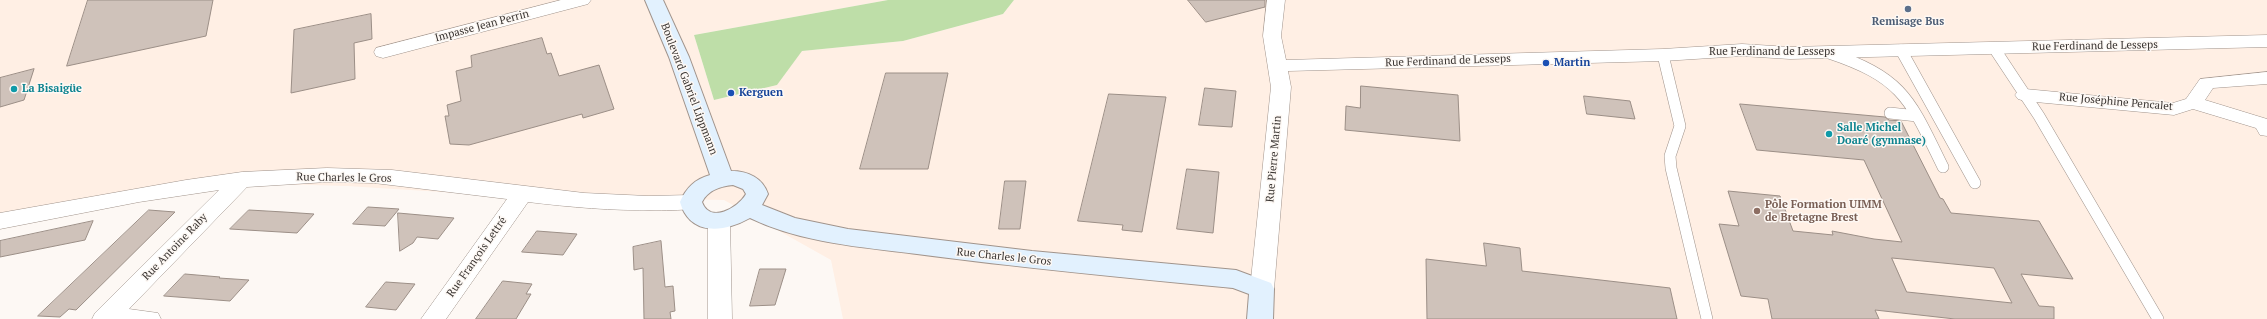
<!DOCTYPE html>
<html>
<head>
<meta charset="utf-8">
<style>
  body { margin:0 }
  canvas { display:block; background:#fdf8f4 }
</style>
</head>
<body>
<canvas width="2267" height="319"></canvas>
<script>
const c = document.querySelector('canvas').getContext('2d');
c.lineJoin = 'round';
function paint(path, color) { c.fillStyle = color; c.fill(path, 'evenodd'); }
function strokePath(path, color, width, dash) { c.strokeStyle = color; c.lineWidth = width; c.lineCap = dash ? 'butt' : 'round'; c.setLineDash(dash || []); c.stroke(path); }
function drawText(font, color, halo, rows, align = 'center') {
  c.font = font + ' "PT Serif",serif'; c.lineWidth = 3; c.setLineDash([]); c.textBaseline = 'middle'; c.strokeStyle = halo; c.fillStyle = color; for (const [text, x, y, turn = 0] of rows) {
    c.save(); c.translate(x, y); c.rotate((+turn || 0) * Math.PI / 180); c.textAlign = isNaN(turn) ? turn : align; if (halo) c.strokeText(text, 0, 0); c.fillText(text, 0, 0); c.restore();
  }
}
const built = new Path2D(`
  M0,0h888l-194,35 20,65 63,-15 24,-34 102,-10 100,-27 11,-14h1253v319h-1424l-12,-59 -107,-60 -235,-5 -142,-9 -109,-3 -238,36z`);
const green = new Path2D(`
  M888,0h126l-11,14 -100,27 -101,10 -25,34 -63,15 -20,-65z`);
const building = new Path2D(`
  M88,0h125l-7,36 -139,30z
  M1188,0h77v7l-59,15z
  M371,14l1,25 -18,4 1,36 -64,14 3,-63z
  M542,38l5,16 4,-1 8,23 40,-11 15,44 -31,9 -1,-4 -113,31 -19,-1 -5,-28h4l-2,-11 14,-4 -5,-30 16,-4 -1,-11z
  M34,69l-10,31 -24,7v-29z
  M886,73h62l-20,96h-68z
  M1361,86l97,9 2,46 -115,-11 1,-24 14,2z
  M1205,88l31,3 -4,36 -33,-2z
  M1109,94l57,3 -24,135 -20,-2 1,-5 -45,-4z
  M1584,96l46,5 5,18 -48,-5z
  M1740,104l145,13 4,3 12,1 39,77 3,1 8,14 88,8 34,58 -52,-5 18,32 15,1v12h-99l-80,-9 4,9h-107l-4,-20 -27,-3 -22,-72 20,2 -11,-35 52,5 13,35 40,4 -1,-4 42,8 28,3 -38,-82 -107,-10zM1892,258l102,10 18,35 -105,-11z
  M1187,169l32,3 -6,61 -36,-4z
  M1005,181h21l-6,48h-21z
  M368,207l31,2 -14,17 -32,-2z
  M149,210l26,2 -99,98 -7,-1 -9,8 -22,-1z
  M249,210l35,2 30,2 -17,19 -67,-4z
  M398,213l56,5 -16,21 -21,-2 -4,6 -13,8z
  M93,221l-8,19 -85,17v-16z
  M537,231l40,3 -14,21 -41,-3z
  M661,241l4,46 8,-1 2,25 -5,1 1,7h-27l-1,-51 -9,2 -1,-23z
  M1484,243l36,5 2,23 148,17 7,31h-250l-1,-60 60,7z
  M760,269h26l-11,36 -25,1z
  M185,274l35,3 -1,1 30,2 -19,21 -66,-5z
  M503,281l29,3 -6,10h5l-15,25h-40z
  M386,282l29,2 -19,26 -30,-3z`);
const lane = new Path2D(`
  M1994,48l45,68 119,203
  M1901,50l74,133
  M1829,53c75,25 81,47 114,114
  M1663,55l17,71 -10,30 1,12 36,151
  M1890,113l27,3`);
const street = new Path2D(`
  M561,0h30l-3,4 -205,54 -7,-2 -2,-4 2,-4z
  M1267,0h18l-4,36 5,24 377,-11 79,-5 48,3 477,-12v12l-477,12 -48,-3 -79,5 -375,10 3,16 -17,202 -4,6 -8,3 -8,-3 -4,-6 21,-202 -8,-51z
  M2267,72v12l-54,4 -8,12 62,19v17l-7,-1 -4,-7 -63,-19 -19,6 -149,-14 -7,-2 -3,-4 3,-4 7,-2 148,14 13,-4 14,-20z
  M327,168l65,2 192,23 64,3 43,-1 8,2 3,5 -3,5c-14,4 -29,3 -43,3 -43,1 -86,-3 -128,-8l-82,117h-25l86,-120 -133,-16 -47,-1 -80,5 -118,122 29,4 3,6h-69l3,-6 124,-123 -80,12 -139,27v-16l186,-33 56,-8z
  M719,213l8,3 3,5 2,98h-24v-98l3,-5z`);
const secondary = new Path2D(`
  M645,0h18l26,57 42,114c17,0 32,7 37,23l-6,11 33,13 53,11 184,22 204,19 35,13 3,6 -1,30h-26l2,-25 -16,-6c-105,-10 -211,-20 -316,-34 -56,-7 -115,-11 -167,-36 -27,15 -60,18 -70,-16 6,-14 15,-23 30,-27l-41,-118zM733,185l10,4 3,5c-8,14 -36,30 -44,8 6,-12 19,-16 31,-17z`);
const markers = [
  [1908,9,4,"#5c6f8a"],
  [1546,63,4,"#1a4fb4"],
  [14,89,4,"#0f9aa8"],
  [731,93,4,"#1a4fb4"],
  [1829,134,4,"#0f9aa8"],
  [1757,211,4,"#8d6e63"]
];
const serviceNames = [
  ["Remisage Bus",1908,22]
];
const streetNames = [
  ["Impasse Jean Perrin",482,26,-15],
  ["Rue Ferdinand de Lesseps",2095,46,-1],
  ["Rue Ferdinand de Lesseps",1772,52],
  ["Rue Ferdinand de Lesseps",1448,61,-2],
  ["Boulevard Gabriel Lippmann",689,89,69],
  ["Rue Joséphine Pencalet",2116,102,5],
  ["Rue Pierre Martin",1274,159,-85],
  ["Rue Charles le Gros",344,178,1],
  ["Rue Antoine Raby",175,247,-46],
  ["Rue François Lettré",477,257,-55],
  ["Rue Charles le Gros",1004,257,6]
];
const transitNames = [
  ["Martin",1554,63],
  ["Kerguen",739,93]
];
const cultureNames = [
  ["La Bisaigüe",22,89],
  ["Salle Michel",1837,128],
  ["Doaré (gymnase)",1837,141]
];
const educationNames = [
  ["Pôle Formation UIMM",1765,205],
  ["de Bretagne Brest",1765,218]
];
paint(built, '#ffefe4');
paint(green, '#bedea8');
paint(building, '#cfc2ba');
strokePath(building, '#9c8f87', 1);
strokePath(lane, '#a1948c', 12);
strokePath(street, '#a1948c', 1);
strokePath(secondary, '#a1948c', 2);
strokePath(lane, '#fff', 11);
paint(street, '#fff');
paint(secondary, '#e2f1fe');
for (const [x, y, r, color] of markers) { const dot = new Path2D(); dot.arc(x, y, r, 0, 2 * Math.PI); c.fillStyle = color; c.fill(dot); strokePath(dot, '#fdf8f4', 1.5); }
drawText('bold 11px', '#4e5e75', '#fdf8f4', serviceNames);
drawText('11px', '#3a3532', '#fdf8f4', streetNames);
drawText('bold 11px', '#164399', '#fdf8f4', transitNames, 'left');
drawText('bold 11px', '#0d838f', '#fdf8f4', cultureNames, 'left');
drawText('bold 11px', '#785e54', '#fdf8f4', educationNames, 'left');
</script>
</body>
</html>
